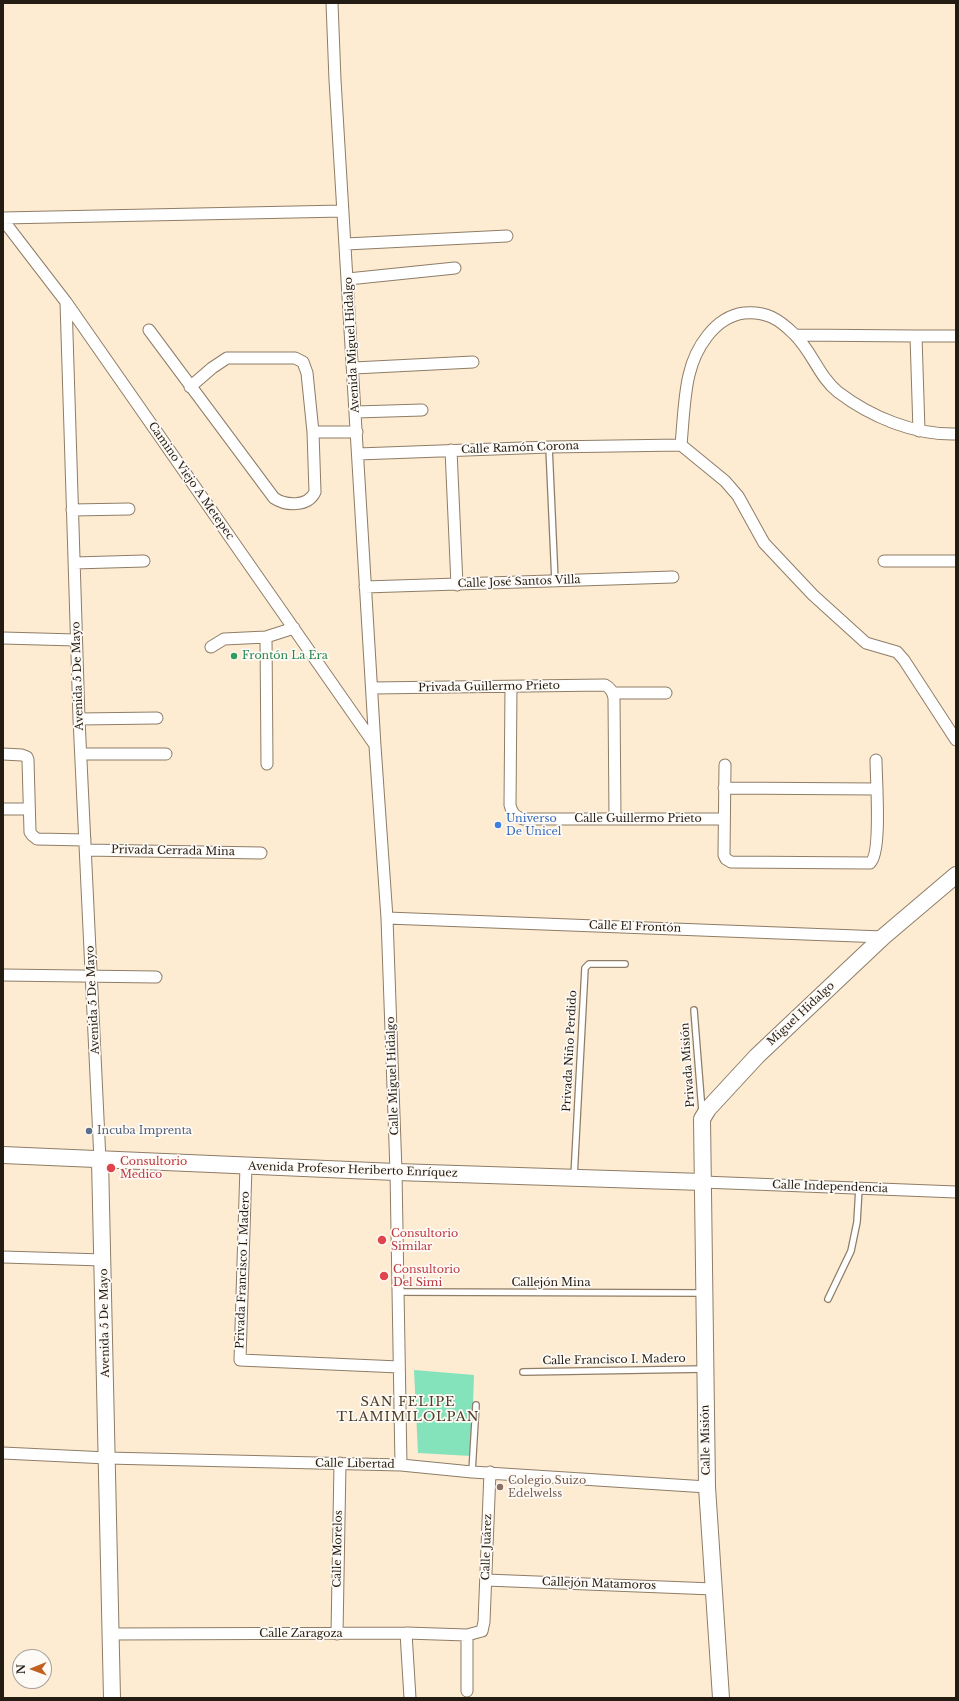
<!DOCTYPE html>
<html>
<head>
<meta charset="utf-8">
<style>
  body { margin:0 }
  #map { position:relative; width:959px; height:1701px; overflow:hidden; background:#fdebd2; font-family:"Libre Baskerville",serif }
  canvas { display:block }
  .frame { position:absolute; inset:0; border:4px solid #231c13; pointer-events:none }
  .north { position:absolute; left:12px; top:1649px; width:40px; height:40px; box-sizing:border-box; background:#fefaf5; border:1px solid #a6a19b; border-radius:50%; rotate:269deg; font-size:11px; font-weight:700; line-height:16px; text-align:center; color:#231c13 }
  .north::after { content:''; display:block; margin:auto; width:14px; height:18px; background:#c16020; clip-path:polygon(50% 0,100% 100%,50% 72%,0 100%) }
</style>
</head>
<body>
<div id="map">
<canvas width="959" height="1701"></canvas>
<div class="frame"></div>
<div class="north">N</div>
</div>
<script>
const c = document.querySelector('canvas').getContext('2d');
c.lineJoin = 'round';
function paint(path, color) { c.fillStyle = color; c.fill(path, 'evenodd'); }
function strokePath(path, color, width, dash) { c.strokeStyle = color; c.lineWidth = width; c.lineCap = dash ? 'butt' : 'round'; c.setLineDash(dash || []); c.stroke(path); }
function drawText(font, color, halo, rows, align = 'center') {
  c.font = font + ' "Libre Baskerville",serif'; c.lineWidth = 3.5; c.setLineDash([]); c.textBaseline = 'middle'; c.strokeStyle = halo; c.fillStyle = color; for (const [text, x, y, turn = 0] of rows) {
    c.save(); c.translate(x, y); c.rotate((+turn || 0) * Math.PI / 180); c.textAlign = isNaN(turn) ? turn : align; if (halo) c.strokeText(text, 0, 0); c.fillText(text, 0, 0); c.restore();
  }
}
const green = new Path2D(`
  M414,1370l60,5 -3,81 -53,-3z`);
const lane = new Path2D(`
  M549,447l6,134
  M694,1010l8,101
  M574,1177l11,-209 4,-4h36
  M398,1292l305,1
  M828,1299l23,-48 6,-29 2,-34
  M523,1372l182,-3
  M472,1472l4,-67`);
const street = new Path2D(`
  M332,3l3,77 40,666 12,172 9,254 5,293
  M3,218l340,-7
  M3,220l63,82 309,443
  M346,244l161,-8
  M348,279l107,-11
  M66,302l13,417 21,441
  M149,330l125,168c12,8 34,9 41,-6l-2,-60 -6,-59 -4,-11 -8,-4h-68l-15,10 -22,19
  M795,335l121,1 3,95
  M916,336h40
  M354,368l119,-6
  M356,412l66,-2
  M313,432h44
  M681,445c2,-21 3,-50 8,-70 6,-26 25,-58 55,-62 22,-2 35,6 50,21 18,17 25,43 44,58 33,25 76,43 118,42
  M681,445l44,36 13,15 26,47 49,52 53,48 31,9 7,8 52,80
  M451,450l6,135
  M358,454l191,-7 132,-2
  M72,510l57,-1
  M884,561h72
  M74,563l70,-2
  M365,587l308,-10
  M266,637l1,127
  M3,638l73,2
  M211,647l13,-8 42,-2 28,-9
  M511,687l-1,118c2,8 5,12 13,14h201
  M372,688l233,-3c6,3 8,7 9,13l1,120
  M613,693h53
  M79,719l78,-1
  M3,754l19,1 5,2 1,3 2,72 2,3 5,4 48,1
  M81,754h85
  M725,765l-1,90 2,4 5,3 139,1c12,-9 6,-85 6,-103
  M724,788l152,1
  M3,809h26
  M86,850l175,3
  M387,918l496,19
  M3,975l153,2
  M246,1166l-6,194 159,7
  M703,1182l253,10
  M3,1257l100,3
  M3,1453l104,5 294,7 71,7 235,15
  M486,1580l227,9
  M406,1633l4,65
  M111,1634l295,-1 61,2 15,-4 2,-9 6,-150
  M337,1634l3,-171
  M467,1691v-56`);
const secondary = new Path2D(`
  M3,1155l393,17 307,10
  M100,1160l12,538
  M721,1698l-14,-211 -5,-368 6,-10 49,-53 126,-119 73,-62`);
const markers = [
  [234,656,4,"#2e9e5b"],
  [498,825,4,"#3f7fe0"],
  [89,1131,4,"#5c6f8a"],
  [111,1168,5,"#e0444e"],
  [382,1240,5,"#e0444e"],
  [384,1276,5,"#e0444e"],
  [500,1487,4,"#8d6e63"]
];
const streetNames = [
  ["Avenida Miguel Hidalgo",352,345,-93],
  ["Calle Ramón Corona",520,448,-2],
  ["Camino Viejo A Metepec",191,481,55],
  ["Calle José Santos Villa",519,582,-2],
  ["Avenida 5 De Mayo",78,676,-92],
  ["Privada Guillermo Prieto",489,687,-1],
  ["Calle Guillermo Prieto",638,819],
  ["Privada Cerrada Mina",173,851,1],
  ["Calle El Frontón",635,927,2],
  ["Avenida 5 De Mayo",93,1000,-93],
  ["Miguel Hidalgo",801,1014,-43],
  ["Privada Niño Perdido",570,1051,-87],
  ["Privada Misión",688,1065,-94],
  ["Calle Miguel Hidalgo",393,1076,-92],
  ["Avenida Profesor Heriberto Enríquez",353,1170,2],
  ["Calle Independencia",830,1187,2],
  ["Privada Francisco I. Madero",243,1270,-88],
  ["Callejón Mina",551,1283],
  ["Avenida 5 De Mayo",105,1323,-91],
  ["Calle Francisco I. Madero",614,1360,-1],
  ["Calle Misión",706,1440,-91],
  ["Calle Libertad",355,1464,1],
  ["Calle Juárez",487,1547,-88],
  ["Calle Morelos",338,1549,-89],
  ["Callejón Matamoros",599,1584,2],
  ["Calle Zaragoza",301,1634]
];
const leisureNames = [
  ["Frontón La Era",242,656]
];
const shopNames = [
  ["Universo",506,819],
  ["De Unicel",506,832]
];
const serviceNames = [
  ["Incuba Imprenta",97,1131]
];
const healthNames = [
  ["Consultorio",120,1162],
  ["Medico",120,1175],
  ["Consultorio",391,1234],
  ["Similar",391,1247],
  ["Consultorio",393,1270],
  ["Del Simi",393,1283]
];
const educationNames = [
  ["Colegio Suizo",508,1481],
  ["Edelwelss",508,1494]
];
const quarterNames = [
  ["SAN FELIPE",408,1402],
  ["TLAMIMILOLPAN",408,1417]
];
paint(green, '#84e3bb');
strokePath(lane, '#8e7d67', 8);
strokePath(street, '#8e7d67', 13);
strokePath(secondary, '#8e7d67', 18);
strokePath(lane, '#fff', 5.5);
strokePath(street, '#fff', 11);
strokePath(secondary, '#fff', 16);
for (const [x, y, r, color] of markers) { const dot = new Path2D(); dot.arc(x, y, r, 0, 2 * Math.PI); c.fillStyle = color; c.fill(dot); strokePath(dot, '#fefaf5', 1.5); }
drawText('11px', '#231c13', '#fefaf5', streetNames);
drawText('11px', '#27864d', '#fefaf5', leisureNames, 'left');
drawText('11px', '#366cbe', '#fefaf5', shopNames, 'left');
drawText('11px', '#4e5e75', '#fefaf5', serviceNames, 'left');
drawText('11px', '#be3a42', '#fefaf5', healthNames, 'left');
drawText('11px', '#785e54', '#fefaf5', educationNames, 'left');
c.letterSpacing = '1px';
drawText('13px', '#4d3e29', '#fefaf5', quarterNames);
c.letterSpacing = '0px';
</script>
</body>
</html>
